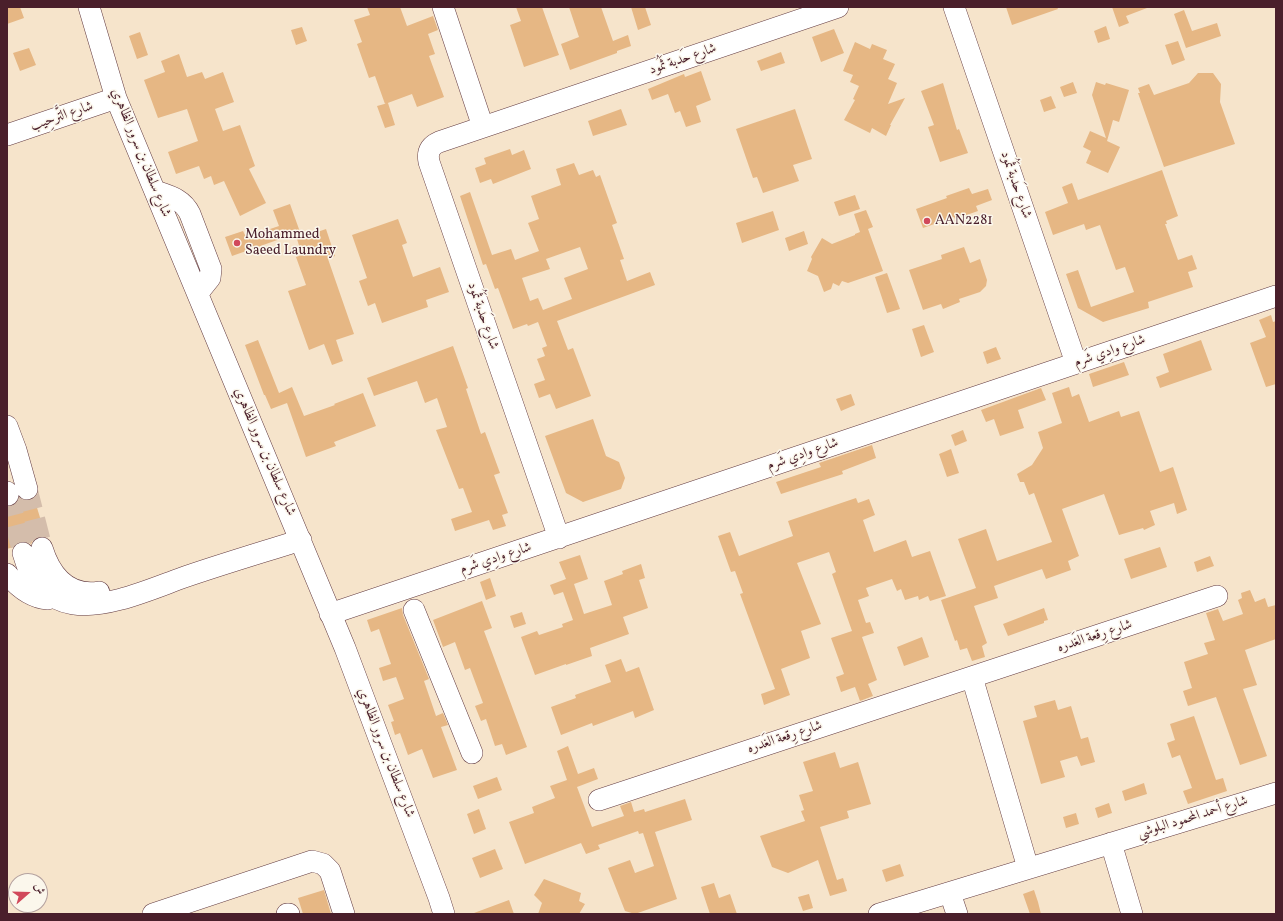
<!DOCTYPE html>
<html>
<head>
<meta charset="utf-8">
<style>
  body { margin:0 }
  #map { position:relative; width:1283px; height:921px; overflow:hidden; background:#f6e4cb; font-family:Vollkorn,Amiri,serif }
  canvas { display:block }
  .frame { position:absolute; inset:0; border:8px solid #4a1f2b; pointer-events:none }
  .north { position:absolute; left:8px; top:873px; width:40px; height:40px; box-sizing:border-box; background:#fbf7ec; border:1px solid #b4a19f; border-radius:50%; rotate:70deg; font-size:11px; font-weight:700; line-height:16px; text-align:center; color:#4a1f2b }
  .north::after { content:''; display:block; margin:auto; width:14px; height:18px; background:#d1495b; clip-path:polygon(50% 0,100% 100%,50% 72%,0 100%) }
</style>
</head>
<body>
<div id="map">
<canvas width="1283" height="921"></canvas>
<div class="frame"></div>
<div class="north">ش</div>
</div>
<script>
const c = document.querySelector('canvas').getContext('2d');
c.lineJoin = 'round';
function paint(path, color) { c.fillStyle = color; c.fill(path, 'evenodd'); }
function strokePath(path, color, width, dash) { c.strokeStyle = color; c.lineWidth = width; c.lineCap = dash ? 'butt' : 'round'; c.setLineDash(dash || []); c.stroke(path); }
function drawText(font, color, halo, rows, align = 'center') {
  c.font = font + ' Vollkorn,Amiri,serif'; c.lineWidth = 3; c.setLineDash([]); c.textBaseline = 'middle'; c.strokeStyle = halo; c.fillStyle = color; for (const [text, x, y, turn = 0] of rows) {
    c.save(); c.translate(x, y); c.rotate((+turn || 0) * Math.PI / 180); c.textAlign = isNaN(turn) ? turn : align; if (halo) c.strokeText(text, 0, 0); c.fillText(text, 0, 0); c.restore();
  }
}
const building = new Path2D(`
  M7,7h13l4,11 -17,6z
  M367,7h33l7,19 26,-10 5,14 -10,4 7,20 -6,2 15,41 -27,10 -5,-13 -27,10 -10,-28 -6,2 -12,-34 5,-2 -8,-22 16,-5z
  M516,7h26l17,48 -35,12 -14,-42 11,-4z
  M569,7h32l12,34 15,-6 3,11 -14,5v2l-47,17 -9,-26 18,-7z
  M631,7h14l6,18 -13,5z
  M1006,7h51l1,2 -46,16z
  M1112,7h34l1,1 -21,8 3,7 -10,4z
  M1184,10l8,21 25,-8 4,13 -35,12 -12,-34z
  M1106,26l4,13 -12,4 -4,-12z
  M302,27l5,14 -11,4 -5,-15z
  M834,29l10,24 -23,9 -9,-25z
  M140,32l8,23 -11,4 -8,-23z
  M1178,41l7,19 -13,5 -7,-20z
  M855,42l15,7 2,-5 15,6 -4,9 12,5 -7,15 9,4 -9,21 17,-6 -15,27h1l-5,11 -14,-8 -2,5 -26,-13 11,-20 -2,-1 6,-13 -9,-4 3,-7 -10,-4z
  M29,48l7,17 -16,6 -7,-18z
  M781,52l4,11 -24,8 -4,-10z
  M179,54l8,23 15,-5 3,7 18,-7 11,30 -19,7 8,22 17,-6 15,41 -6,3 17,34 -26,13 -16,-35 -10,4 -3,-9 -7,3 -5,-13 -23,8 -8,-22 30,-11 -11,-32 -29,9 -14,-38 21,-8 -4,-11z
  M701,71l10,29 -15,6 5,16 -15,5 -6,-16 -5,2 -7,-19 -16,6 -4,-11 36,-15 1,3z
  M1198,73h15l8,11 -1,18 15,42 -71,23 -26,-74h2l-2,-5 11,-4 5,11 35,-12z
  M1073,82l4,11 -13,4 -4,-10z
  M1096,82l9,3 1,-2 23,7 -10,32 -6,-2 -6,21 13,6 -12,26 -22,-10 5,-12 -8,-4 7,-16 16,7 -14,-43z
  M943,83l14,47 2,-1 9,24 -28,9 -12,-35 6,-2 -13,-34z
  M1051,96l5,12 -12,4 -4,-12z
  M388,103l7,22 -10,3 -8,-22z
  M621,109l6,16 -34,11 -5,-15z
  M795,109l17,50 -19,6 6,16 -36,12 -6,-16 -4,1 -17,-49z
  M510,149l2,6 12,-5 7,19 -38,15 -2,-5 -11,4 -5,-15 11,-4 -2,-6z
  M574,163l5,12 14,-5 3,7 4,-2 17,48 -5,2 12,34 -4,1 7,21 23,-9 5,13 -98,36 11,29 5,-2 18,48 -35,13 -6,-15 -11,4 -5,-14 11,-4 -8,-21 8,-3 -3,-8 5,-2 -9,-24 -10,4 -1,-2 -14,5 -15,-41 -3,1 -9,-25 -3,1 -23,-69 10,-4 22,63 19,-6 4,11 24,-9 -11,-28 11,-4 -8,-23 30,-11 -5,-16zM580,247l8,22 -24,9 8,21 -29,11 -5,-12 -8,3 -8,-23 28,-9 -4,-10z
  M1162,170l16,46 -12,5 1,3h-2l13,36 14,-5 5,14 -9,3 5,15 -45,15 1,6 -46,14 -25,-14 -12,-34 12,-4 13,37 43,-15 -9,-25 -9,3 -16,-45 -14,5 -2,-6 -31,11 -8,-23 23,-9 -6,-16 10,-4 6,17z
  M969,188l3,6 16,-5 4,11 -16,6 2,5 -23,8 -1,-2 -31,11 -7,-19 31,-11 -1,-2z
  M855,195l5,14 -21,7 -5,-14z
  M290,204l10,28 -68,24 -7,-19 18,-6 3,6 33,-11 -6,-16z
  M866,210l7,17 -5,2 15,42 -35,12 -6,-2 -3,5 -6,-3 -2,6 -7,3 -6,-16 -11,-5 5,-12 -1,-2 11,-19 10,6 23,-9v-1l5,-2 -6,-18z
  M773,211l6,19 -37,13 -6,-20z
  M398,219l9,24 -5,2 11,32 27,-10 9,25 -23,8 2,7 -46,16 -7,-20 -7,3 -9,-25 8,-3 -15,-43z
  M326,229l9,27 -7,3 26,75 -18,6 7,21 -11,4 -8,-21 -15,6 -21,-59 18,-6 -10,-28 6,-2 -5,-16z
  M804,231l4,13 -19,7 -4,-13z
  M964,247l6,16 10,-4 7,21 -1,6 -6,6 -21,7 1,3 -17,7 -2,-5 -18,6 -14,-40 33,-11 -1,-4z
  M887,273l13,36 -13,4 -12,-36z
  M1271,315l2,7 3,-1v63l-10,3 -16,-44 16,-6 -7,-17z
  M924,325l10,27 -13,5 -9,-28z
  M258,340l21,53 13,-6 12,29 31,-11 -1,-1 29,-11 13,33 -42,16 2,4 -30,11 -19,-54 -16,6 -6,-14h-1l-19,-50z
  M1201,340l11,30 -52,18 -4,-11 13,-5 -6,-18z
  M453,346l15,42 -2,1 15,45 4,-2 15,41 -6,2 14,38 -6,2 4,11 -13,4 -4,-10 -34,11 -4,-12 21,-7 -9,-24 -4,1 -23,-59 11,-3 -10,-29 -12,5 -8,-22 -43,15 -7,-18z
  M996,347l5,12 -14,5 -4,-12z
  M1124,362l5,13 -36,12 -4,-13z
  M1069,387l3,10 7,-3 10,28 30,-11 2,6 18,-6 21,61 13,-5 14,43 -10,4 -3,-11 -24,8 5,14 -11,5 -1,-2 -24,7 -15,-41 -42,15 17,47 -11,5 3,9 -25,9 -4,-10 -48,17 4,12 -24,8 13,37 -5,3 3,11 -13,4 -5,-13 -7,2 -3,-10 -2,1 -14,-41 35,-12 -18,-49 28,-10 11,32 55,-19 -18,-49 -5,2 -5,-13h-4l-3,-8 15,-9 11,-17 -5,-16 24,-9 -10,-30z
  M1041,388l5,12 -28,10 6,18 -24,8 -6,-17 -8,3 -5,-12z
  M851,394l4,11 -14,6 -5,-12z
  M593,419l13,37 13,6 6,16 -4,11 -38,13 -17,-9 -21,-57z
  M963,430l4,11 -12,5 -4,-11z
  M872,445l4,13 -34,13 1,3 -62,20 -5,-12 45,-15 -2,-4z
  M951,449l8,24 -12,4 -8,-23z
  M19,498l5,3h6l4,-3 12,39h-8l-5,3 -2,4 -5,-3 -6,1 -7,5 -6,2v-42l5,-1 5,-3z
  M856,498l2,5 11,-4 6,16 -12,5 11,32 32,-12 6,17 18,-6 16,45 -16,5 -2,-5 -9,4 -1,-4 -13,4 -4,-11 -4,2 -5,-12 -26,9 3,8 -11,4 8,23 4,-1 4,11 -12,4 15,43 -9,4 5,12 -13,5 -5,-14 -14,5 -5,-15 8,-3 -13,-36 21,-7 -20,-57 4,-2 -7,-20 -32,11 24,61 -20,7 9,27 -29,11 9,26 -26,10 -3,-11 14,-5 -35,-95 3,-1 -8,-22 -4,1 -13,-36 12,-4 9,24 54,-20 -5,-15z
  M1160,547l7,20 -36,12 -7,-20z
  M580,555l8,24 -14,5 10,30 28,-9 -8,-24 19,-7 -1,-3 19,-7 4,14 -6,2 9,28 -25,9 6,17 -39,14 2,8 -26,9v-1l-31,11 -14,-38 16,-6 2,4 24,-8 -1,-3 11,-4 -10,-28 -9,3 -4,-10 16,-6 -7,-17z
  M1210,556l4,10 -17,6 -3,-10z
  M490,578l6,18 -10,4 -6,-18z
  M1250,590l5,12 10,-4 3,9 8,-2v34l-31,11 12,35 -14,4 24,67 -27,9 -24,-68 -28,9 -5,-15 9,-3 -8,-26 24,-8 -4,-11 11,-3 -9,-27 12,-4 5,12 20,-7 -5,-14 4,-2 -1,-5z
  M482,601l10,27 -8,3 43,116 -21,8 -4,-11 -7,2 -9,-27 -5,2 -6,-15 8,-3 -13,-35 -5,2 -10,-28 -12,5 -10,-27z
  M402,608l1,7 26,64 -5,2 12,35 7,-3 5,12 -7,2 16,43 -24,8 -11,-29 -14,6 -8,-22 -5,2 -4,-13 3,-1 -6,-16 16,-6 -8,-22 -13,4 -4,-13 12,-4 -12,-35 -8,3 -4,-12z
  M1044,608l4,12 -4,1v2l-36,13 -5,-12z
  M522,612l4,12 -12,4 -4,-12z
  M922,637l7,20 -25,9 -7,-19z
  M621,659l5,13 13,-5 15,43 -19,8 -2,-7 -40,15 -1,-3 -31,12 -10,-28 25,-9 -1,-3 36,-13 -6,-17z
  M1055,700l3,10 13,-4 10,33 7,-2 7,25 -14,4 -4,-10 -17,5 5,16 -24,7 -18,-63 14,-4 -3,-11z
  M1194,716l22,64 7,-2 4,13 -39,13 -5,-13 9,-3 -12,-33 -8,3 -5,-15 8,-3 -5,-16z
  M568,746l10,28 16,-6 4,11 -21,8 15,40 32,-11 -4,-10 11,-4 3,10 10,-3 1,3 40,-13 7,21 -37,12 22,67 -42,15 -10,-3 -17,-43 22,-8 5,13 19,-7 -11,-33 -4,1 -1,-3 -40,14 2,4 -14,5 -5,-11 -56,21 -16,-42 25,-9 -2,-6 23,-9 -5,-12 17,-6 -10,-29z
  M835,752l5,16 18,-6 13,42 -24,7 2,7 -29,9 17,53 6,-2 4,13 -17,5 -12,-36 -30,13 -16,-6 -12,-31 45,-15 -4,-10 3,-1 -5,-15 14,-4 -10,-29z
  M497,777l5,13 -24,9 -5,-13z
  M1144,783l3,11 -22,7 -3,-10z
  M1109,803l3,10 -14,5 -3,-10z
  M479,809l7,20 -12,5 -7,-20z
  M1076,813l3,11 -13,4 -3,-11z
  M495,849l8,20 -23,9 -8,-20z
  M900,864l4,12 -18,6 -4,-12z
  M544,879l37,14 -2,8 6,3 -6,10h-41l4,-11 -8,-8z
  M714,883l5,15 11,-4 7,20h-27l-9,-27z
  M324,890l7,24h-28l-5,-16z
  M1034,890l4,12 3,12h-11l-7,-20z
  M809,894l4,14 -10,3 -5,-14z
  M509,900l5,14h-40v-1z`);
const minorTunnel = new Path2D(`
  M27,489l15,59
  M8,495l15,58`);
const minor = new Path2D(`
  M89,7l27,91 229,550 94,250 5,16
  M443,7l40,120
  M954,7l122,356
  M7,135l109,-37
  M155,191c15,5 28,8 35,23l21,55 -1,9 -12,15
  M7,426l9,24 11,39
  M7,492l1,3
  M559,538l-130,-376c-2,-10 1,-16 10,-20l399,-135
  M42,548c8,26 25,49 57,44
  M23,553c7,26 22,46 50,51 32,5 76,-14 106,-25 40,-14 81,-26 122,-39
  M7,574c10,12 24,24 41,25
  M414,610l58,143
  M330,614l946,-318
  M972,677l56,191
  M599,800l618,-204
  M1111,843l21,71
  M950,893l7,21
  M153,914l159,-53 11,3 7,7 14,43
  M287,914h2
  M879,914l397,-121`);
const markers = [
  [927,221,4,"#d1495b"],
  [237,243,4,"#d1495b"]
];
const streetNames = [
  ["شارع حَدبة ثَمُود",683,60,-19],
  ["شارع التَّرحِيب",62,117,-19],
  ["شارع سلطان بن سرور الظاهري",140,153,68],
  ["شارع حَدبة ثَمُود",1015,185,71],
  ["شارع حَدبة ثَمُود",482,316,71],
  ["شارع وادِي شَرم",1110,352,-19],
  ["شارع سلطان بن سرور الظاهري",264,452,67],
  ["شارع وادِي شَرم",803,455,-19],
  ["شارع وادِي شَرم",496,559,-18],
  ["شارع رِقعة الغَدره",1095,637,-18],
  ["شارع رِقعة الغَدره",785,738,-18],
  ["شارع سلطان بن سرور الظاهري",385,753,69],
  ["شارع أحمد المحمود البلوشي",1193,818,-17]
];
const poiNames = [
  ["AAN2281",935,221],
  ["Mohammed",245,235],
  ["Saeed Laundry",245,251]
];
paint(building, '#e6b784');
strokePath(minorTunnel, '#d4bdab', 21, [21, 10]);
strokePath(minor, '#643d43', 22);
strokePath(minor, '#fff', 21);
for (const [x, y, r, color] of markers) { const dot = new Path2D(); dot.arc(x, y, r, 0, 2 * Math.PI); c.fillStyle = color; c.fill(dot); strokePath(dot, '#fbf7ec', 1.5); }
drawText('14px', '#4a1f2b', '#fbf7ec', streetNames);
drawText('14px', '#4a1f2b', '#fbf7ec', poiNames, 'left');
</script>
</body>
</html>
